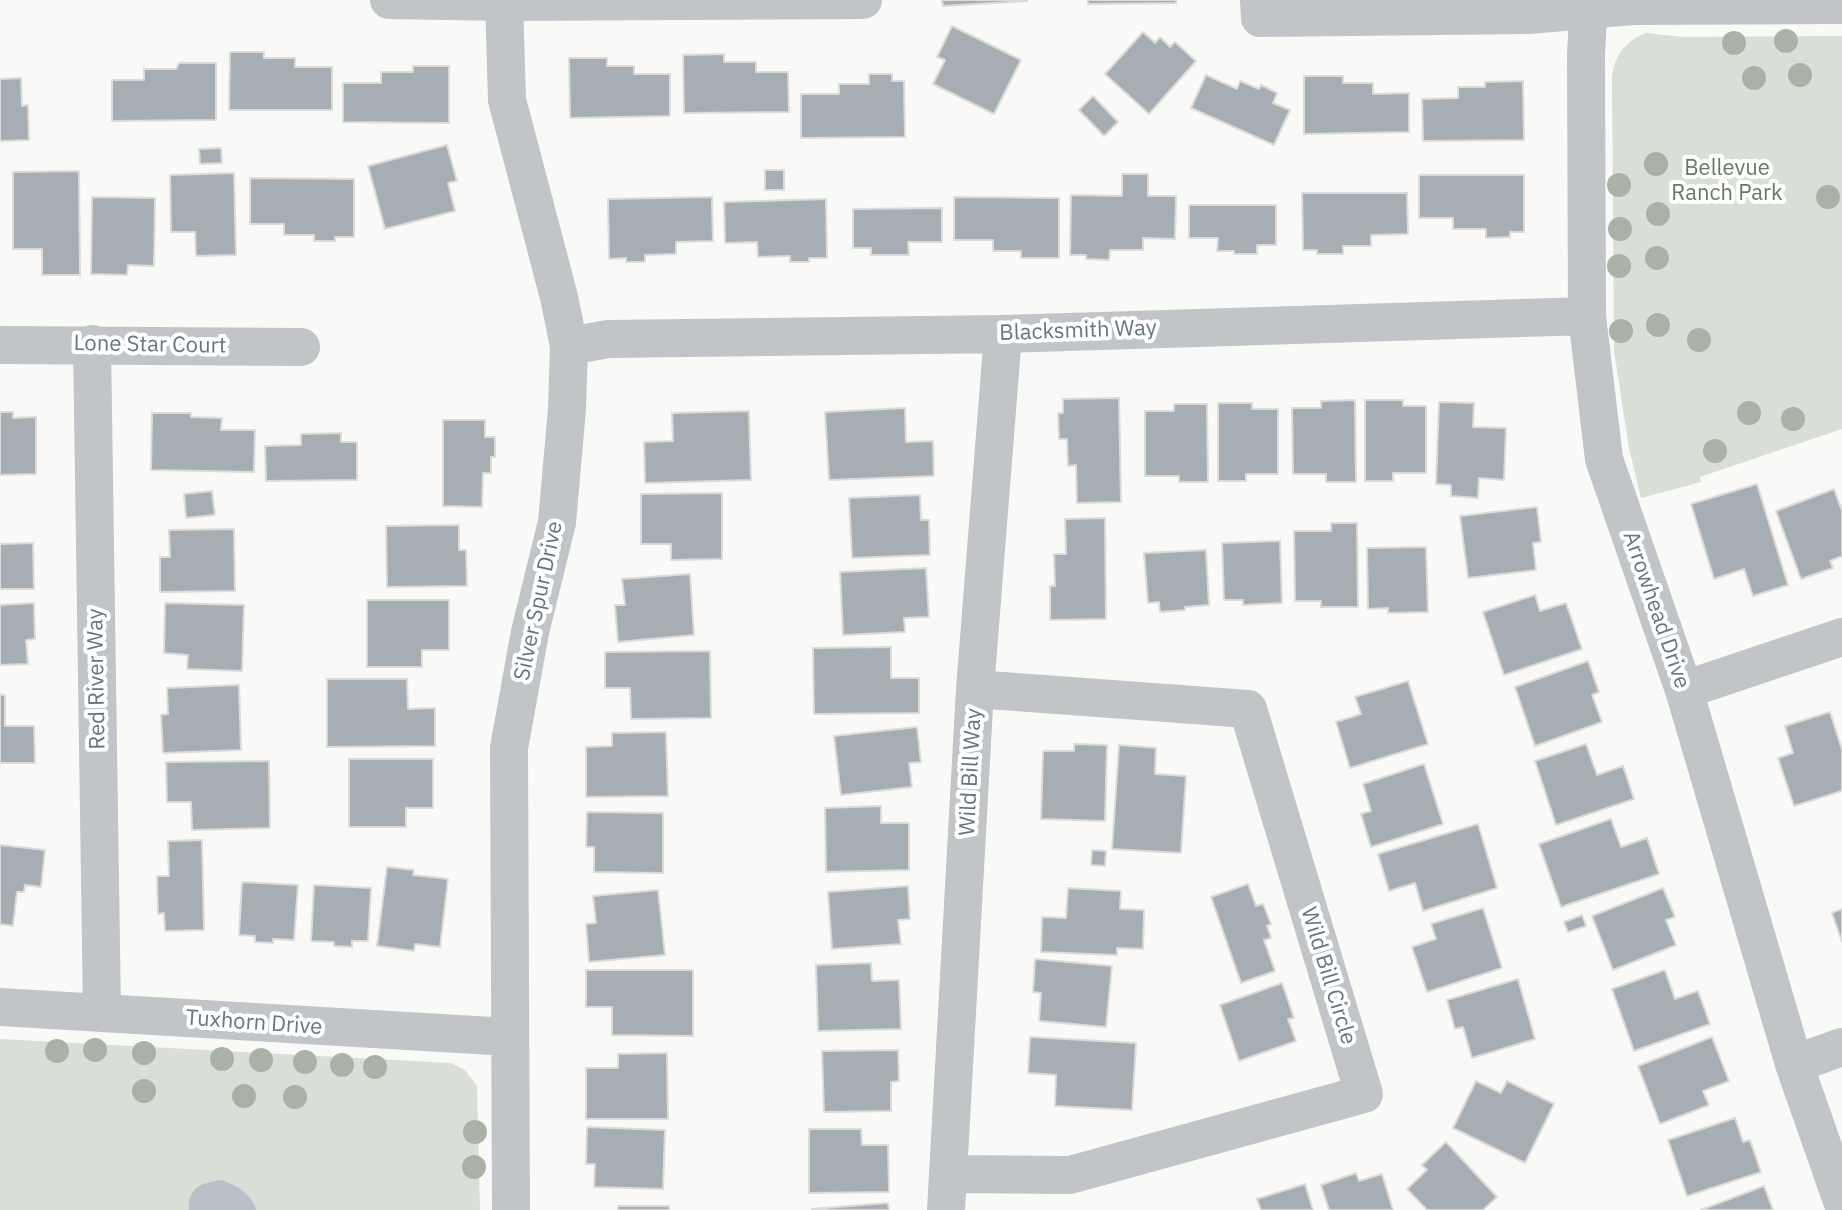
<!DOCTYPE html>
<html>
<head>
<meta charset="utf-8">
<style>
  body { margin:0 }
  canvas { display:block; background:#f9f9f7 }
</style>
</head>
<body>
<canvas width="1842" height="1210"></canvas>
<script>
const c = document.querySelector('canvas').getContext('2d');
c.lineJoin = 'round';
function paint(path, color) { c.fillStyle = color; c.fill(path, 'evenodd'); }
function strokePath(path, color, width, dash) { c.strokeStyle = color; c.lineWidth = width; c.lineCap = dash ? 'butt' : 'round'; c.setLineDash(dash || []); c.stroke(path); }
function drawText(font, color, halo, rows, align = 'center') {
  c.font = font + ' "IBM Plex Sans",sans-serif'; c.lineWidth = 8; c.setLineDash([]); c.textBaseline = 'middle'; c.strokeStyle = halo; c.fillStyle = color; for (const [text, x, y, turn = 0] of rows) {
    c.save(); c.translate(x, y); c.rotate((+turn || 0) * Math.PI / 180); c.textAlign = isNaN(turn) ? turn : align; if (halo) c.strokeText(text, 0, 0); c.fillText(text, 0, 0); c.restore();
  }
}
const green = new Path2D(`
  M1646,33l37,4 159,-1v393l-142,48 1,5 -60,16 -12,-50 -15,-97 -2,-273c2,-22 13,-37 34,-45z
  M0,1039l451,24 14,7 12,16 3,124h-480z`);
const water = new Path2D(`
  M222,1180c15,6 29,13 34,30h-67c-3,-22 14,-28 33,-30z`);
const building = new Path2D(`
  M942,0h85v1l-84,5z
  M1088,0h88v3l-88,1z
  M952,26l69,34 -27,54 -61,-30 12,-24 -8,-3z
  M1143,32l12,11 5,-6 10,10 5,-5 21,19 -47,53 -44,-40z
  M230,52h34v6h31v9h37v43h-103z
  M724,54v8h32v10h32l1,40 -105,1 -1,-58z
  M569,58h38v8h27v8h36v42l-100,2z
  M179,63h37v57l-104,1v-41h32v-11h32z
  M413,66h36v57l-106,-1v-39h38v-11h32z
  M869,74h23v7h12l1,56 -104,1v-44h38v-10h30z
  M1206,75l31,14 3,-8 19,8 2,-4 16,8 -4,10 17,7 -16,35 -83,-37z
  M1304,76h39v7h30v11l36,-1v39l-105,2z
  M21,78l1,28 6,-1 1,35 -29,1v-62z
  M1523,81l1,59 -101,1 -1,-42 36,-1v-11h27v-5z
  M1093,96l25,26 -14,14 -25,-26z
  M447,145l10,36 -9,2 7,28 -70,18 -17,-63z
  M221,148l1,15 -22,1 -1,-15z
  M765,170h19v20h-19z
  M79,171l1,104h-38v-26h-29v-77z
  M234,173l2,82 -40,1 -1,-24h-24l-1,-57z
  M1122,174h26v22h28l-1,43 -32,-1v12h-33l-1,10 -23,-1v-4h-16l1,-60 51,1z
  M1419,175h105v57h-14v5l-24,1v-9h-33v-11h-34z
  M250,178l104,1v58h-19v4h-21v-6h-30v-11h-34z
  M1302,193h105l1,41 -37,1v11h-28v8h-26v-4h-14z
  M92,197l63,1 -1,68 -26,-1 -1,10 -36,-1z
  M712,197l1,44 -37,1v12l-31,1v7h-19v-4l-17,1 -1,-60z
  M954,197l105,1v60h-38v-7h-28v-11h-39z
  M826,199l1,59h-18v4h-19v-6l-32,1 -1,-15 -32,1 -1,-41z
  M1189,205h87v40h-19v9h-23v-3h-17l1,-13h-29z
  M942,208v34h-34l1,13h-38v-7h-18v-39z
  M1119,398l2,104 -44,1 -1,-38 -8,1 -1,-27h-8l-1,-26h5v-14z
  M1355,400l1,82h-30v-8h-33l-1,-66h29v-7z
  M1365,400h38v6h23v67h-33v8h-28z
  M1439,402l35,1 -1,24 33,1 -2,52 -25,-2 -1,20 -27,-2v-11l-15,-1z
  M1218,403h34v6h26v65h-32v7h-28z
  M1174,404h33l1,78h-29v-6h-34v-65h29z
  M905,408l1,34 27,-1 1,35 -105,4 -4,-68z
  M749,411l2,69 -106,3 -1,-41 29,-1 -1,-28z
  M0,412h13v6l23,-1v57l-36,1z
  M152,413h39v4l31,1 -1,12h34l-1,42 -103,-2z
  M443,420h42v17h10v20h-4v16h-8l-1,34 -39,-1z
  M341,433v9h16v38l-91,1 -1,-35 36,-1v-11z
  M1757,484l31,101 -35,11 -9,-27 -30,10 -23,-75z
  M1834,489l8,22v45l-12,5 3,7 -32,11 -25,-68z
  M212,491l3,24 -29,3 -2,-24z
  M722,493v66l-51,1v-16h-30v-50z
  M920,495l1,25h8l1,35 -78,3 -3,-60z
  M1537,507l4,35 -8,1 3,27 -68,8 -8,-62z
  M1105,518l1,101 -56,1v-34h5l-1,-32h12l-1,-35z
  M1331,523h26l1,84h-37v-6h-26l-1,-70h37z
  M459,525v25h7l1,36 -80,1 -1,-61z
  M234,529l1,62 -75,1v-35h10l-1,-27z
  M1280,541l2,62 -39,2v-5h-19l-2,-57z
  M33,543l1,46h-34v-45z
  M1426,547l2,65 -40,1v-5l-20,1 -1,-61z
  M1206,550l3,55 -24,2v3l-25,2 -1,-10 -11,1 -4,-50z
  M926,568l3,49 -25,1 1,14 -62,3 -3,-63z
  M690,574l4,61 -76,7 -3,-37h10l-3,-26z
  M1535,595l5,16 26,-8 16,46 -78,26 -21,-63z
  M367,600h82v50h-27v17h-55z
  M34,603l1,36 -9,1 2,24 -28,1v-60z
  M165,603l79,2 -2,66 -55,-2 1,-14 -24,-2z
  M891,647v31h28v35l-105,1 -1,-66z
  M710,651l1,67 -80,1 -1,-31h-25v-36z
  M1588,661l11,31 -7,3 10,27 -67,24 -20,-59z
  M327,679h80l1,30 27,-1v38l-108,1z
  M1408,681l20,63 -78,24 -14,-46 25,-8 -6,-17z
  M239,685l2,65 -78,3 -2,-38 7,-1 -1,-26z
  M0,695h5v31h29l1,37h-35z
  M1830,712l12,38v41l-48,15 -16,-48 15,-5 -8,-27z
  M917,727l4,35 -12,1 3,24 -71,8 -7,-59z
  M666,732l2,64 -82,1v-50l26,-1v-13z
  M1074,744l33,1 -2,76 -64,-2 2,-68h31z
  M1586,744l11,31 26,-9 11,33 -78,26 -21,-64z
  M1119,745l37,3 -1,26 31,2 -5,77 -69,-4z
  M349,759h84v49h-27v19h-57z
  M269,761l1,67 -78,2 -1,-28h-24l-1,-40z
  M1424,764l19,60 -72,23 -10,-33 10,-3 -8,-27z
  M881,806v17h28v47l-83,2 -1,-64z
  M587,812l76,1v60l-69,-1v-25h-8z
  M1611,819l10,28 26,-9 12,36 -98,33 -22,-63z
  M1478,824l19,64 -74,23 -8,-28 -26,8 -11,-37z
  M202,840l2,90 -39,1 -1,-18 -6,1 -1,-38h12l-1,-35z
  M0,845l45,5 -4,37 -16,-2 -1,7h-7l-4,34 -13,-2z
  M1092,850l14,1 -1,15 -14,-1z
  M387,867l27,3 -1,5 35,4 -8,68 -25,-3 -1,7 -37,-5z
  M242,882l56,3 -4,55 -21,-1v4l-18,-1v-6l-16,-1z
  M1248,884l8,22 7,-2 8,20 -4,2 4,12 -7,2 11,31 -34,12 -30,-86z
  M314,885l57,3 -3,53h-16v6l-18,-1v-4l-23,-1z
  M908,886l2,33 -12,1 3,24 -69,5 -4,-57z
  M1068,888l53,3 -1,18 24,1 -1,39 -26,-1v7l-76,-3 1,-35 24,1z
  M1663,888l12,29 -9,3 10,25 -63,25 -21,-54z
  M658,890l7,65 -76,7 -3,-38 10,-1 -3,-27z
  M1483,908l19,60 -75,24 -15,-45 24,-8 -5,-15z
  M1842,909v33l-10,-29z
  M1582,915l4,11 -18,6 -4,-10z
  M1035,959l77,7 -6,61 -67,-6 2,-28 -8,-1z
  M871,963l1,18 27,-1 2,49 -83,2 -2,-66z
  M586,970h107v66l-81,-1v-28h-26z
  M1665,970l10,29 23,-8 12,33 -76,27 -22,-62z
  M1518,979l17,60 -63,19 -9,-31 -8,2 -8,-29z
  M1282,983l12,35 -6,1 8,22 -57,20 -19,-56z
  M1030,1037l106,6 -4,67 -77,-4 1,-31 -28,-2z
  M1712,1037l17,44 -26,10 6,14 -49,19 -22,-58z
  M898,1050l1,31 -8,1v29l-67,1 -2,-61z
  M667,1053l1,66h-82v-51h32v-14z
  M1476,1081l25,12 6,-12 47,23 -29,59 -72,-35z
  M1735,1118l8,24 7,-2 11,32 -74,24 -19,-56z
  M587,1127l78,3 -2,59 -69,-2 1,-23h-9z
  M809,1129h52l1,16h26l1,47 -80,1z
  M1446,1142l51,55 -14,13h-56l-20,-21 20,-19 -5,-5z
  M1356,1173l3,8 23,-7 11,36h-64l-8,-25z
  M1305,1184l8,26h-52l-4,-11z
  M1764,1186l9,24h-72z
  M888,1203l1,7h-77v-1z
  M618,1206h51v4h-51z`);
const street = new Path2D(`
  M389,0l115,2 359,-2
  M504,0l3,100 52,197 10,49 -2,63 -10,113 -27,110 -21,116 2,462
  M1259,0l1,18 268,-3 105,-9 209,-1
  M1589,0l-3,55 1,261 17,143 80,231 110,374 48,137
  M92,344l10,669
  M0,345l301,2
  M569,346l39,-7 395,-5 584,-18
  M1684,690l158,-53
  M0,1007l509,30
  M1794,1064l48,-17
  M948,1174l122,1 294,-81 -116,-385 -273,-20
  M946,1210l29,-521 28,-355`);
const trees = [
  [1786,41],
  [1734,43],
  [1800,75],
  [1754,78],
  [1656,164],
  [1619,185],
  [1828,197],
  [1658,214],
  [1620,229],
  [1657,258],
  [1619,266],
  [1658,325],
  [1621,331],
  [1699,340],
  [1749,413],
  [1793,419],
  [1715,451],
  [95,1050],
  [57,1051],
  [144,1053],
  [222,1059],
  [261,1060],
  [305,1062],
  [342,1065],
  [375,1067],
  [144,1091],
  [244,1096],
  [295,1097],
  [475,1132],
  [474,1167]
];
const parkNames = [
  ["Bellevue",1727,169],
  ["Ranch Park",1727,194]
];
const streetNames = [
  ["Blacksmith Way",1078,331,-2],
  ["Lone Star Court",150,345,1],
  ["Silver Spur Drive",539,601,-78],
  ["Arrowhead Drive",1656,610,71],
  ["Red River Way",97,679,-91],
  ["Wild Bill Way",971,772,-87],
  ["Wild Bill Circle",1328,976,73],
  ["Tuxhorn Drive",254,1023,4]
];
paint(green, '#d9ded7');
paint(water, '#b8c2c6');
paint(building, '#a7aeb3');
strokePath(building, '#dbdbd9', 2);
strokePath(street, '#c1c5c8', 38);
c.fillStyle = '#aab2a7';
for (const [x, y] of trees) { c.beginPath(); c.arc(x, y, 12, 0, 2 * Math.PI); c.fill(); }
drawText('22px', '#697866', '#fff', parkNames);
drawText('22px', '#67757f', '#fff', streetNames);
</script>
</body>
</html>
